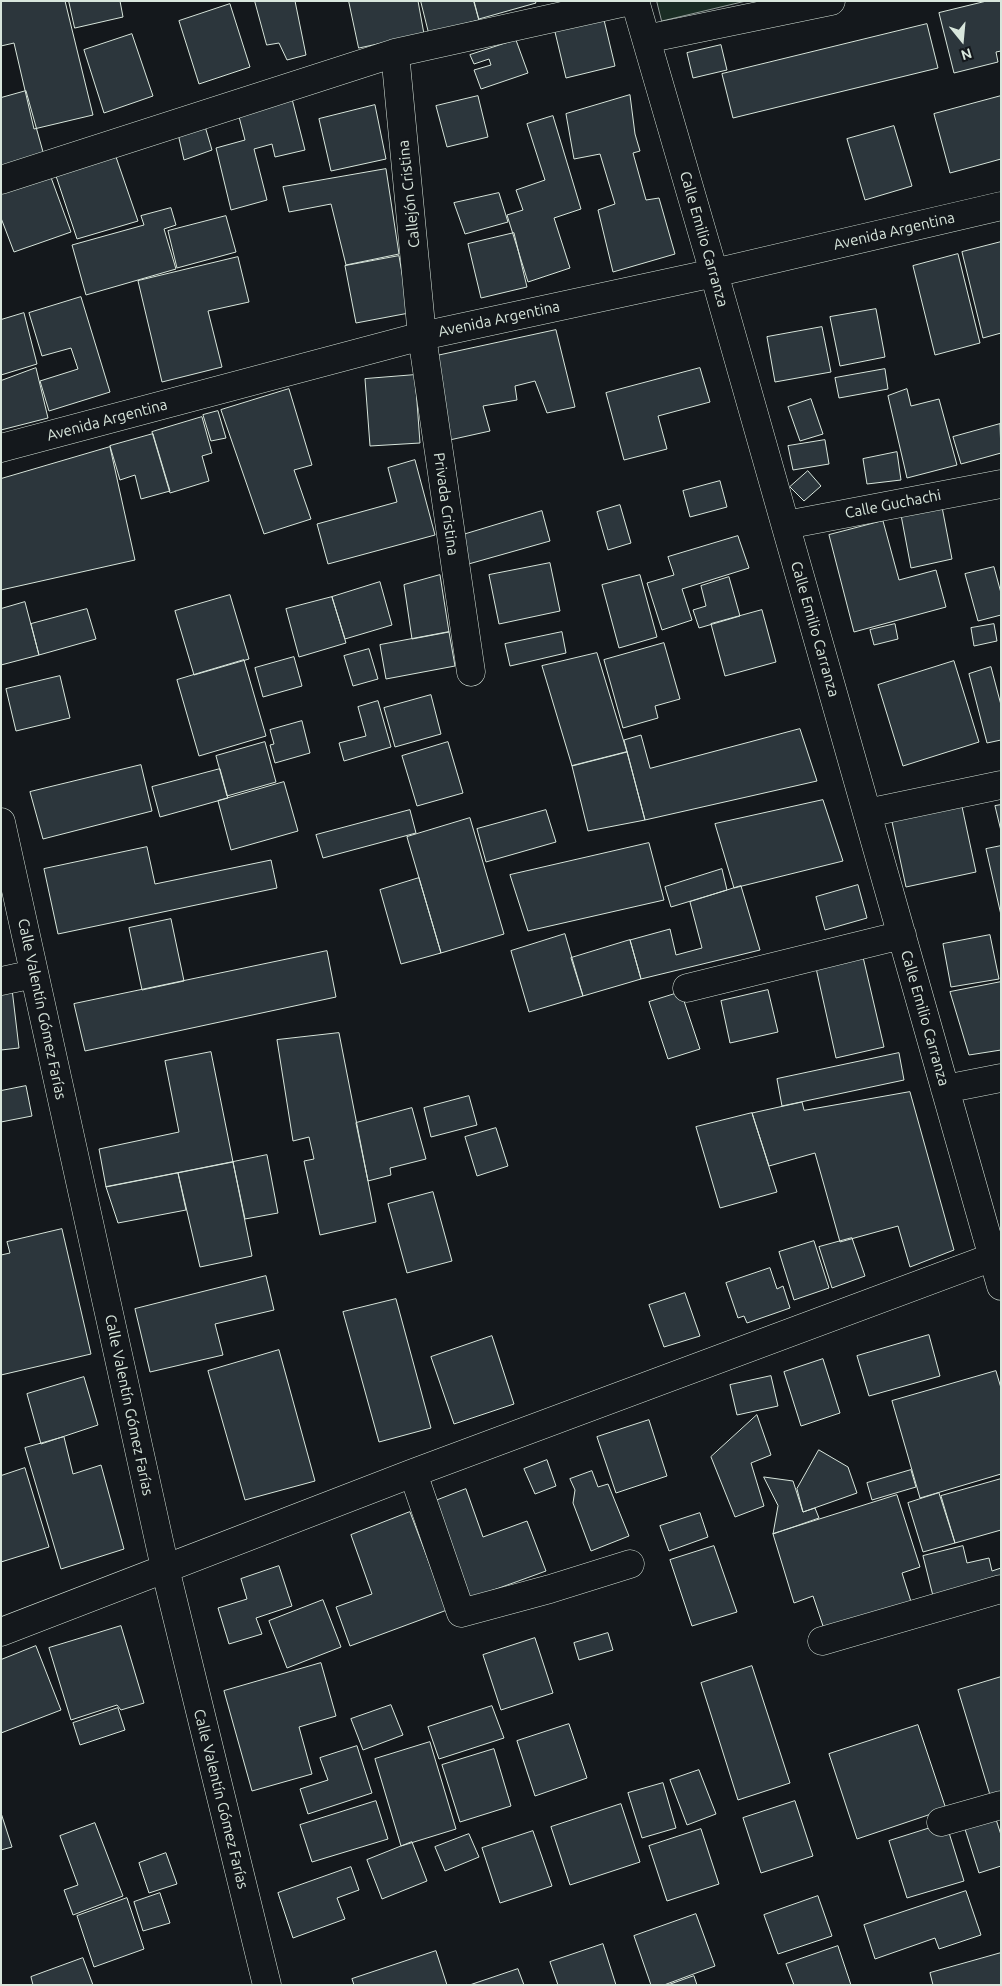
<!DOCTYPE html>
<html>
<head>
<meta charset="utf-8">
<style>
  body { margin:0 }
  #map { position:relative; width:1002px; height:1986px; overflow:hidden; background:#14181c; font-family:Ubuntu,sans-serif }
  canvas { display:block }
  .frame { position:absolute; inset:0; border:2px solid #d8e6dc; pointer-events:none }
  .north { position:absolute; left:937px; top:15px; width:50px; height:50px; -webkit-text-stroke:4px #14181c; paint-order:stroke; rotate:163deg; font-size:14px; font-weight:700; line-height:20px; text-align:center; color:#d8e6dc }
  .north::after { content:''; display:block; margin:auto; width:18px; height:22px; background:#d8e6dc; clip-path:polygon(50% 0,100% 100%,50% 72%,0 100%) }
</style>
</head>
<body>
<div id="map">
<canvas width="1002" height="1986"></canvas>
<div class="frame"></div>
<div class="north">N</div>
</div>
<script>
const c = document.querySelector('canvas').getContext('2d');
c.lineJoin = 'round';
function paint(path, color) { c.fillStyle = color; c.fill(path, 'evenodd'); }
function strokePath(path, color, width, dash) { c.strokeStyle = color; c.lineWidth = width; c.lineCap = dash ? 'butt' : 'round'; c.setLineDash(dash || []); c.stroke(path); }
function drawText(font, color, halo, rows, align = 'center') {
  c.font = font + ' Ubuntu,sans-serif'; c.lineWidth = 4; c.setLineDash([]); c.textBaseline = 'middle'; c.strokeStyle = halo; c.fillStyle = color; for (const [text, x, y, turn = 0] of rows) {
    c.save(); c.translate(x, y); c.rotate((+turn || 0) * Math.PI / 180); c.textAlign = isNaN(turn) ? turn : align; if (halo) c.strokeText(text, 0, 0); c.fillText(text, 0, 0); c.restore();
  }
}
const green = new Path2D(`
  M657,1h89l-84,20z`);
const building = new Path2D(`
  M1,1h64l28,114 -59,14 -20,-86 -13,3z
  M69,1h51l3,16 -48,11z
  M255,1h40l11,54 -19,5 -8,-17 -12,2z
  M349,1h69l6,33 -65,14z
  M421,1h53l5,19 -50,13z
  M474,1h61l1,2 -57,16z
  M987,1h14v50l-5,1 2,10 -44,11 -15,-60z
  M230,4l20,63 -51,17 -20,-63z
  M604,20l11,46 -49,12 -11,-46z
  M927,24l11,44 -205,50 -11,-44z
  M132,34l21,62 -49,17 -20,-63z
  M516,40l12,33 -47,16 -7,-19 17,-5 -2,-6 -15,5 -4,-9z
  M721,45l6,25 -34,8 -6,-25z
  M26,91l19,68 -44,12v-73z
  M290,91l15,59 -30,7 -3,-13 -18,5 13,51 -36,10 -15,-62 29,-8 -9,-35z
  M630,95l5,39 5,17 -7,2 13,47 13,-2 16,56 -62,18 -15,-62 17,-6 -15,-50 -26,5 -8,-45z
  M478,96l10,41 -41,10 -11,-41z
  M1001,96v63l-51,14 -16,-59z
  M375,105l11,54 -55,12 -12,-52z
  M202,116l10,34 -28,10 -8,-35z
  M553,116l28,93 -27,9 16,50 -42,14 -21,-67 16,-5 -7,-20 29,-10 -18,-56z
  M894,126l18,60 -47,14 -18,-61z
  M115,154l23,67 -61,18 -22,-66z
  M386,169l13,85 -53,11 -15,-61 -42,8 -6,-25z
  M49,172l22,60 -57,20 -13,-34v-29z
  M499,193l9,29 -43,12 -11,-31z
  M171,208l5,17 -12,4 12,40 -90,26 -14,-50 72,-20 -3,-9z
  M226,216l10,36 -59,16 -9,-37z
  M514,233l13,54 -46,11 -13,-54z
  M1001,242v91l-18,5 -21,-86z
  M958,254l22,89 -45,12 -22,-89z
  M399,256l10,57 -53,10 -11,-57z
  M238,257l11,45 -41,9 14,56 -60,15 -24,-101z
  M81,297l29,95 -61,19 -9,-30 38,-12 -7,-21 -29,8 -13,-43z
  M876,309l9,48 -45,9 -10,-49z
  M24,313l13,51 -36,11v-55z
  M822,327l9,45 -56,10 -8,-45z
  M556,330l19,77 -28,6 -12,-32 -20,5 2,14 -34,6 7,25 -45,10 -18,-83z
  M36,368l12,50 -47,12v-49z
  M700,368l10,34 -52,14 9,33 -43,11 -18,-67z
  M885,369l3,20 -49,9 -4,-20z
  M415,375l5,68 -50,3 -5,-67z
  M289,389l23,76 -18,5 17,49 -47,15 -43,-124z
  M907,389l4,17 28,-7 18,66 -50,13 -19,-82z
  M811,399l12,35 -23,7 -12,-34z
  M218,411l8,27 -15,3 -8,-26z
  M202,417l10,36 -10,3 7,25 -39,12 -18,-61z
  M1000,424l1,29 -40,11 -8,-27z
  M153,434l17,57 -29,8 -6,-24 -15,5 -10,-34z
  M825,440l4,24 -36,6 -5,-24z
  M110,447l25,113 -134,30v-111z
  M897,452l4,28 -34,4 -4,-25z
  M415,460l20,75 -107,29 -11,-40 80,-22 -9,-34z
  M808,471l13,15 -17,15 -14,-14z
  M720,481l7,26 -37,10 -7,-26z
  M620,505l11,38 -23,7 -11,-38z
  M942,507l10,52 -41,9 -10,-53z
  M542,511l8,30 -85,24 -9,-28z
  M883,521l16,59 37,-10 10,37 -92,25 -25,-97z
  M738,536l11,32 -67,21 10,31 -30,10 -15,-47 27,-8 -6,-18z
  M550,563l10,48 -61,13 -10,-49z
  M994,567l7,26v22l-23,6 -13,-47z
  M440,575l9,57 -37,7 -8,-54z
  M640,575l17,62 -38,11 -17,-63z
  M729,577l11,39 -41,12 -6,-18 13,-4 -5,-20z
  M380,582l12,43 -47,14 -13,-42z
  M230,595l19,64 -55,16 -19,-64z
  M332,597l14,46 -47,14 -13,-48z
  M25,602l14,53 -38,10v-56z
  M87,609l9,30 -57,16 -8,-31z
  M762,610l14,52 -51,14 -14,-52z
  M895,624l3,15 -24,6 -4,-15z
  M994,624l3,17 -23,5 -3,-18z
  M449,632l6,34 -69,13 -6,-34z
  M562,632l4,21 -56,13 -5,-22z
  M664,643l16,56 -25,7 3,12 -35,10 -19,-68z
  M369,649l9,30 -25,7 -9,-30z
  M597,653l30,99 -55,14 -30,-100z
  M294,657l8,29 -39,11 -8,-29z
  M244,660l22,76 -67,20 -22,-76z
  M954,661l25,81 -76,24 -25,-81z
  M991,667l10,38v35l-14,3 -18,-69z
  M60,676l10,42 -54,13 -10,-42z
  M431,695l10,39 -46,13 -11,-39z
  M378,701l13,46 -47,14 -5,-18 27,-7 -8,-29z
  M302,721l8,32 -35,10 -5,-18 4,-1 -4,-14z
  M800,729l17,52 -172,39 -21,-80 17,-5 9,33z
  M265,742l11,40 -49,14 -11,-40z
  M448,742l15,51 -46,13 -15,-50z
  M627,752l18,68 -57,11 -16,-65z
  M141,765l11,46 -109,28 -13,-47z
  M220,769l8,29 -68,19 -8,-30z
  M284,782l14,49 -67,19 -13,-49z
  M823,800l20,61 -109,27 -19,-64z
  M961,802l15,70 -70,15 -15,-70z
  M1001,805v26l-6,-25z
  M410,810l6,23 -93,25 -7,-23z
  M546,810l10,32 -70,20 -9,-33z
  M470,818l34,116 -63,19 -34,-116z
  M649,843l15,57 -136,31 -18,-56z
  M1001,846v69l-15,-66z
  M147,847l8,37 116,-24 6,28 -219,46 -14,-65z
  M722,869l5,21 -56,17 -6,-20z
  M419,878l22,75 -40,11 -21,-74z
  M858,885l9,33 -42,12 -9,-33z
  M741,886l19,64 -119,29 -11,-39 40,-11 6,26 26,-7 -12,-46z
  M171,919l13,62 -42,9 -13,-62z
  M565,934l18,62 -54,16 -18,-61z
  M990,935l9,44 -48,8 -8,-43z
  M630,940l11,39 -58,17 -12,-38z
  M327,951l9,46 -251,54 -11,-47z
  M863,957l21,90 -48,11 -20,-90z
  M1001,982v68l-32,5 -19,-63z
  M12,989l7,59 -18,2v-59z
  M768,990l10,42 -48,11 -9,-42z
  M681,992l19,57 -32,10 -19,-57z
  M339,1033l37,189 -56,13 -16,-74 10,-2 -5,-22 -16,4 -16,-101z
  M211,1052l22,110 -127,25 -7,-38 80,-17 -14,-71z
  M899,1053l5,27 -122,26 -5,-27z
  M26,1086l6,30 -31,6v-31z
  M910,1092l44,158 -44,17 -12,-41 -58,16 -25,-89 -46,13 -17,-53 50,-11 2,8z
  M469,1096l8,29 -46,12 -7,-29z
  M412,1108l14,51 -36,9 1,7 -23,6 -12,-58z
  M752,1113l25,79 -57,16 -24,-81z
  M496,1128l12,38 -31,10 -12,-39z
  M267,1155l11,58 -33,6 -12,-57z
  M233,1162l19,94 -52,11 -22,-94z
  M178,1173l8,37 -68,13 -12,-36z
  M433,1192l19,69 -45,12 -19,-69z
  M62,1229l29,125 -90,21v-120l9,-2 -3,-11z
  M852,1238l13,38 -33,12 -13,-41z
  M814,1241l15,47 -35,12 -15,-48z
  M770,1268l7,21 6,-3 7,22 -43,15 -3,-7 -6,2 -12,-35z
  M266,1276l8,34 -59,14 8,31 -73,17 -15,-63z
  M685,1293l15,43 -36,11 -15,-42z
  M396,1299l35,129 -52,14 -36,-130z
  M929,1335l11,41 -71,20 -12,-40z
  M492,1336l22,68 -60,20 -23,-67z
  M279,1350l36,131 -70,19 -37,-129z
  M823,1359l17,54 -39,13 -17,-54z
  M996,1371l5,17v86l-81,24 -28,-97z
  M771,1376l7,30 -41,9 -7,-30z
  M84,1377l14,48 -57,19 -14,-50z
  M757,1415l14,40 -20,8 13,43 -29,11 -24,-60z
  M649,1420l18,56 -51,17 -19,-56z
  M64,1437l9,37 28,-9 23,84 -63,20 -36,-121z
  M819,1450l29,17 9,26 -54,19 -6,-23z
  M547,1460l9,26 -21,8 -11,-25z
  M25,1468l24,79 -48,15v-86z
  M911,1470l5,17 -44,13 -5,-17z
  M592,1471l6,16 10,-3 21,52 -38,15 -18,-48 2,-13 -5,-11z
  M764,1477l29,4 10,31 12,-4 4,10 -46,16 5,-28z
  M1001,1479v51l-46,13 -14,-47z
  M466,1489l17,48 44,-16 19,50 -80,29 -36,-97z
  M939,1493l16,50 -32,9 -15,-49z
  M897,1495l23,72 -18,6 11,35 -87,27 -13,-39 -19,7 -21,-69z
  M410,1512l37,98 -97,36 -14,-39 36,-13 -21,-59z
  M700,1513l8,24 -39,14 -9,-25z
  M714,1546l23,66 -45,14 -22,-66z
  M963,1546l4,17 22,-5 3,13 9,-3v19l-66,17 -12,-48z
  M279,1566l13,40 -36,12 6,16 -33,10 -11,-36 29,-9 -6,-20z
  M323,1600l18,47 -54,21 -18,-47z
  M121,1626l23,77 -23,7 -4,-5 -46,15 -22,-72z
  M608,1633l5,17 -34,10 -5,-17z
  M535,1638l18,55 -52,17 -18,-55z
  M36,1646l25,64 -60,23v-73z
  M321,1663l15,53 -37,11 13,47 -60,17 -28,-100z
  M752,1666l38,117 -52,17 -37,-117z
  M1001,1677v115l-11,3 -32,-105z
  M391,1705l12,30 -40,15 -12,-31z
  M492,1706l12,32 -65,21 -11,-32z
  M118,1708l7,22 -45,15 -7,-22z
  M569,1724l18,54 -52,18 -18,-55z
  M918,1725l28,84 -89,30 -28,-85z
  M430,1742l26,87 -55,17 -26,-87z
  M357,1746l15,47 -64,21 -8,-25 28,-9 -8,-22z
  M494,1749l17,57 -51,16 -18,-57z
  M699,1770l17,44 -29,11 -17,-45z
  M663,1783l13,45 -34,10 -14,-45z
  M376,1801l12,38 -76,23 -12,-37z
  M795,1801l18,55 -52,17 -18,-55z
  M621,1804l19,58 -70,23 -19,-58z
  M1,1813l11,34 -11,3z
  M995,1816l6,19v31l-22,7 -15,-47z
  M95,1823l28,73 -50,19 -9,-25 14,-5 -18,-49z
  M946,1823l18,58 -57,17 -18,-57z
  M701,1829l18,55 -52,17 -18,-55z
  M533,1831l19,55 -52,17 -18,-55z
  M469,1834l10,23 -34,14 -10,-24z
  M412,1842l15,39 -45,18 -15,-39z
  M166,1853l11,31 -28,9 -10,-30z
  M351,1867l8,23 -22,8 8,21 -52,19 -15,-45z
  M966,1891l15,44 -42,14 -4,-11 -60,21 -11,-34z
  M160,1893l10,30 -27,8 -9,-29z
  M818,1896l14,40 -54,18 -14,-39z
  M127,1898l17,51 -50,18 -17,-51z
  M696,1914l19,52 -51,19h-13l-17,-49z
  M603,1944l13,41h-58l-8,-23z
  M838,1946l13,39h-57l-8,-21z
  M436,1951l11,34h-93l-2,-6z
  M1001,1953v32h-68l-3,-12z
  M83,1958l10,27h-60l-2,-8z
  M518,1969l6,16h-54z
  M694,1976l3,9h-29z`);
const minor = new Path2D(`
  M635,1l79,272 287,1013
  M646,39l185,-38
  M395,53l27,283 49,336
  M1,180l394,-127 235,-52
  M1,448l421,-112 292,-63 287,-67
  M786,525l215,-41
  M867,813l134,-28
  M1,822l164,746 102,417
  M1,981l33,-7
  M687,988l215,-53
  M945,1089l56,-11
  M413,1473l48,140 89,-24 80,-25
  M1,1632l412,-159 588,-219
  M822,1641l179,-52
  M941,1822l60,-17`);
const streetNames = [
  ["Callejón Cristina",409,194,-96],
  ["Avenida Argentina",894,231,-13],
  ["Calle Emilio Carranza",704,239,74],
  ["Avenida Argentina",499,319,-12],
  ["Avenida Argentina",107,420,-15],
  ["Privada Cristina",446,504,82],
  ["Calle Guchachi",893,504,-11],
  ["Calle Emilio Carranza",815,629,74],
  ["Calle Valentín Gómez Farías",42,1009,78],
  ["Calle Emilio Carranza",925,1018,74],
  ["Calle Valentín Gómez Farías",129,1405,78],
  ["Calle Valentín Gómez Farías",221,1799,76]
];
paint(green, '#1a2d24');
strokePath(green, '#939e99', 1);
paint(building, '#2c363c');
strokePath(building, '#d8e6dc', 1);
strokePath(minor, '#d8e6dc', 29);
strokePath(minor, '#14181c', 28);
drawText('15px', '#d8e6dc', '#14181c', streetNames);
</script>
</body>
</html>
